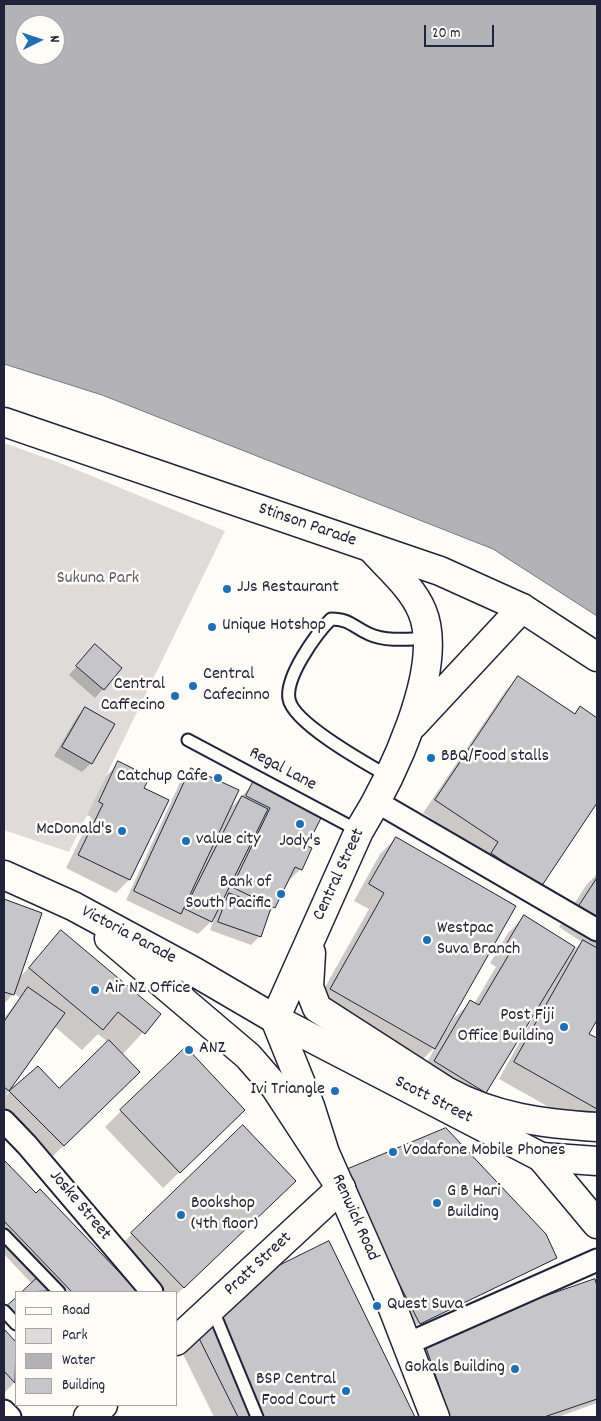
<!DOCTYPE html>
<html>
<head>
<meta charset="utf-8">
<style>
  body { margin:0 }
  #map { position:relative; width:601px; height:1421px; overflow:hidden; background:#fdfcf7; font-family:Dekko,sans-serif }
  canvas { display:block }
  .frame { position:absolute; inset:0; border:5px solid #22223b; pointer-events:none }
  .legend { position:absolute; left:15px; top:1291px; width:162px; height:115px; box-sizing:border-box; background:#fdfcf7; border:1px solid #a5a5ac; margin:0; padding:6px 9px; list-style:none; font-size:15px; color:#22223b }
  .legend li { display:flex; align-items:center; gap:10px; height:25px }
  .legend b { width:25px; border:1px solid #a5a5ac }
  .north { position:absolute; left:15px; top:15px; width:50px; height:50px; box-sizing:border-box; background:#fdfcf7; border:1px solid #a5a5ac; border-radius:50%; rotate:86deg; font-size:14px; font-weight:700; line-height:20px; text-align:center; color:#22223b }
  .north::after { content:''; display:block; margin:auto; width:18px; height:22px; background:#1f6fb2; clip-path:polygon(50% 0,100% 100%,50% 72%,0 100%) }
  .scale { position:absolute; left:424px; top:25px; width:70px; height:22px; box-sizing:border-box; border:2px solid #22223b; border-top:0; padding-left:6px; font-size:15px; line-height:18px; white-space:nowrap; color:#22223b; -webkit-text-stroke:4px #fdfcf7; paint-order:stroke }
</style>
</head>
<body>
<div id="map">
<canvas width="601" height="1421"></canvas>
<div class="frame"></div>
<ul class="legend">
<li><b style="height:6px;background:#fdfcf7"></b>Road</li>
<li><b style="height:14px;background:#dddcdb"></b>Park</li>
<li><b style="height:14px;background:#b2b2b7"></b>Water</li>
<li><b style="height:14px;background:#c6c6c8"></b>Building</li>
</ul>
<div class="north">N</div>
<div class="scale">20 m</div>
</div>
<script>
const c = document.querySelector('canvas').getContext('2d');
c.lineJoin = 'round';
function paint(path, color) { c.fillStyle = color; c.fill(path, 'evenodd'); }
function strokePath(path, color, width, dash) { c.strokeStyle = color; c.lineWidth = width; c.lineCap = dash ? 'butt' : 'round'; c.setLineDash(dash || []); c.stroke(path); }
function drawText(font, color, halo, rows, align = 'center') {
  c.font = font + ' Dekko,sans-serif'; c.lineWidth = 5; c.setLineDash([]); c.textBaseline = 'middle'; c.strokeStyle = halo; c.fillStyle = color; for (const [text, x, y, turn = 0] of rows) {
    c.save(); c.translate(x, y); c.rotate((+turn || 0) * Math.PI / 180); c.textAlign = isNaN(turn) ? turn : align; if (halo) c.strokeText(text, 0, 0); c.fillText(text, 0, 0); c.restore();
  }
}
const green = new Path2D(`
  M4,443l56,20 165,68 -156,321 -65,-22z`);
const water = new Path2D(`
  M4,4h593v612l-104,-67 -391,-154 -98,-31zM25,25h30v30h-30z`);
const shadow = new Path2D(`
  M95,646l8,43 -8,9 -26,-23z
  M518,678l55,37 7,-7 17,11v82l-57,86 -54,-31 -63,-43 83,-123z
  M85,708l6,55 -9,9 -28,-16 23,-39z
  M119,763l24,26 24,12 -38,79 -13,13 -50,-25 25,-51 -4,-2 19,-39z
  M191,769l37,42 25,-27 53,62 -5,23 -14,13 -13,25 -6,7 -8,22 -9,9 -41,-15 5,-12 -17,16 -72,-34 56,-122z
  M396,838l51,192 7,-12 17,-16 3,2 22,-37 -6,-4 18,-30 16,-16 46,37 12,-12 -23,-15 28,-43 10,-10v143l-9,17 9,6v94l-98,-55 34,-61 -2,-1 -46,75 -16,17 -50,-32 17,-31 -18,18 -103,-59 54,-96 -15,-8 26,-47z
  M4,901l37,12 -22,65 42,-46 99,82 -38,41 16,17 -87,86 -47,-47v-93l16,-20 -6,-5 -10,11zM54,1026l28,24 16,-16 10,8 -49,48 -21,-22 -33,28z
  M121,1111l106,15 -64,62 -58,-61z
  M4,1162l31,33 5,-4 96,101h-112l8,-8 -28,-30z
  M337,1177l218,81 -141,68z
  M278,1197l-102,98v-3h-20l-40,-42 16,-16z
  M328,1243l85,174h-199l-38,-77z
  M594,1280l3,10v113l-39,14h-119l-24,-68z
  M16,1300v22l-12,-10z
  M4,1330l12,14v37l-12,12z`);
const building = new Path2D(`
  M95,644l27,24 -18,22 -28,-24z
  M518,676l57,38 5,-8 17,12v85l-56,84 -50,-34 7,-11 -63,-42z
  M85,707l30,17 -23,40 -30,-17z
  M118,761l32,16 -6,11 25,12 -39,80 -52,-25 25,-51 -4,-2z
  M191,768l48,22 -58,124 -47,-23z
  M253,782l69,34 -15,30 5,2 -10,22 -7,-3 -20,41 -43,-21 38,-79 -24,-12z
  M242,796l26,13 -56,113 -27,-13z
  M396,837l120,69 -81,143 -105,-60 54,-96 -15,-9z
  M597,878v40l-18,-12z
  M229,893l42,15 -10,29 -43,-15z
  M4,899l38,14 -28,82 -10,-3z
  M524,915l51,32 -89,146 -52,-32 36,-61 9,5 32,-54 -6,-4z
  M61,930l100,84 -16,20 -27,-22 -15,18 -74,-62z
  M583,940l14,8v72l-8,14 8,4v71l-83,-47z
  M28,987l37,26 -56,78 -5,-4v-65z
  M109,1040l31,32 -76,74 -55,-55 29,-25 21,22z
  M186,1047l59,63 -65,63 -60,-63z
  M243,1125l53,56 -112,107 -53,-55z
  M446,1128l100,106 11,24 -137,66 -79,-152z
  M4,1160l32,33 4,-4 98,103h-66l-68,-71z
  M329,1241l86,176h-177l-52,-105z
  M37,1278l13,13 -28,1z
  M595,1279l2,7v113l-53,18h-94l-27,-78z
  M16,1298v16l-8,-9z
  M4,1329l12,13 -1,41 -11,-12z`);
const service = new Path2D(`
  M188,740l171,91
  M388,776c-21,-12 -95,-53 -99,-77 -4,-22 27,-65 42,-80 19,0 22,8 38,15 17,8 40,5 58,4
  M4,1235l55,57
  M212,1308l45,109
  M4,1311l12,13`);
const minor = new Path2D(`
  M377,802l220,128
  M4,1121l23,24 125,147
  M407,1344l190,-84
  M4,1411l6,6`);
const secondary = new Path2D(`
  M176,1341l165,-153
  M88,1417l15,-12`);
const primary = new Path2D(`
  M372,549c17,19 40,38 50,62 24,57 -32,170 -63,220l-84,188 35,87 15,47 62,140 48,124
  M413,725l109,-117
  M311,953l-2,34 8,21 129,83c47,26 98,33 151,36
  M541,1157l56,67`);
const trunk = new Path2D(`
  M4,422l436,149 82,37 75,49
  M4,875l69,31 120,65 82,48 266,138 56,4
  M109,938l139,118 27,31 66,101`);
const markers = [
  [227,589,5,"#1f6fb2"],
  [212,627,5,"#1f6fb2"],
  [193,686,5,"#1f6fb2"],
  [175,696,5,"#1f6fb2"],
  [431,758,5,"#1f6fb2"],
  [218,778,5,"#1f6fb2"],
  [300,824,5,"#1f6fb2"],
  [122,831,5,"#1f6fb2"],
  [186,841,5,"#1f6fb2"],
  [281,894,5,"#1f6fb2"],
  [427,940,5,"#1f6fb2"],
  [95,990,5,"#1f6fb2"],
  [564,1027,5,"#1f6fb2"],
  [189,1050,5,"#1f6fb2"],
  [335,1091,5,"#1f6fb2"],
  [393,1152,5,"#1f6fb2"],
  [437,1203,5,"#1f6fb2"],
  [181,1215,5,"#1f6fb2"],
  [377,1306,5,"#1f6fb2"],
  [515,1369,5,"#1f6fb2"],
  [346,1391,5,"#1f6fb2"]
];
const streetNames = [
  ["Stinson Parade",307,526,19],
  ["Regal Lane",282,770,28],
  ["Central Street",340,875,-65],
  ["Victoria Parade",128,936,28],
  ["Scott Street",433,1101,27],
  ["Joske Street",79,1206,50],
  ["Renwick Road",354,1218,66],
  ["Pratt Street",259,1265,-43]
];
const parkNames = [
  ["Sukuna Park",98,580]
];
const poiNames = [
  ["JJs Restaurant",237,589],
  ["Unique Hotshop",222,627],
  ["Central",203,676],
  ["Cafecinno",203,697],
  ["Central",165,686,"right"],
  ["Caffecino",165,707,"right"],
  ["BBQ/Food stalls",441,758],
  ["Catchup Cafe",208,778,"right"],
  ["McDonald's",112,831,"right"],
  ["value city",196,841],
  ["Jody's",300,843,"center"],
  ["Bank of",271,884,"right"],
  ["South Pacific",271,905,"right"],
  ["Westpac",437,930],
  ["Suva Branch",437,951],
  ["Air NZ Office",105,990],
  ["Post Fiji",554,1017,"right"],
  ["Office Building",554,1038,"right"],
  ["ANZ",199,1050],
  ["Ivi Triangle",325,1091,"right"],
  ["Vodafone Mobile Phones",403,1152],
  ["G B Hari",447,1193],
  ["Building",447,1214],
  ["Bookshop",191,1205],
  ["(4th floor)",191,1226],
  ["Quest Suva",387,1306],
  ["Gokals Building",505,1369,"right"],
  ["BSP Central",336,1381,"right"],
  ["Food Court",336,1402,"right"]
];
paint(green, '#dddcdb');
paint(water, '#b2b2b7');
strokePath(water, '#787885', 1);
paint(shadow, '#0003');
paint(building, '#c6c6c8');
strokePath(building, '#22223b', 1);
strokePath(service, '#22223b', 15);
strokePath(minor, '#22223b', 25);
strokePath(secondary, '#22223b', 31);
strokePath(primary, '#22223b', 31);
strokePath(trunk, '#22223b', 31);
strokePath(service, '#fdfcf7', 11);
strokePath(minor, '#fdfcf7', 21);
strokePath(secondary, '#fdfcf7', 28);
strokePath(primary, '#fdfcf7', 28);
strokePath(trunk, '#fdfcf7', 28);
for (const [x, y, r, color] of markers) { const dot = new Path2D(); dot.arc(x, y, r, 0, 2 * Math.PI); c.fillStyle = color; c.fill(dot); strokePath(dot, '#fdfcf7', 2); }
drawText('18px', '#22223b', '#fdfcf7', streetNames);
drawText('18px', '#5a5a6b', '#fdfcf7', parkNames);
drawText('18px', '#22223b', '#fdfcf7', poiNames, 'left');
</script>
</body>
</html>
